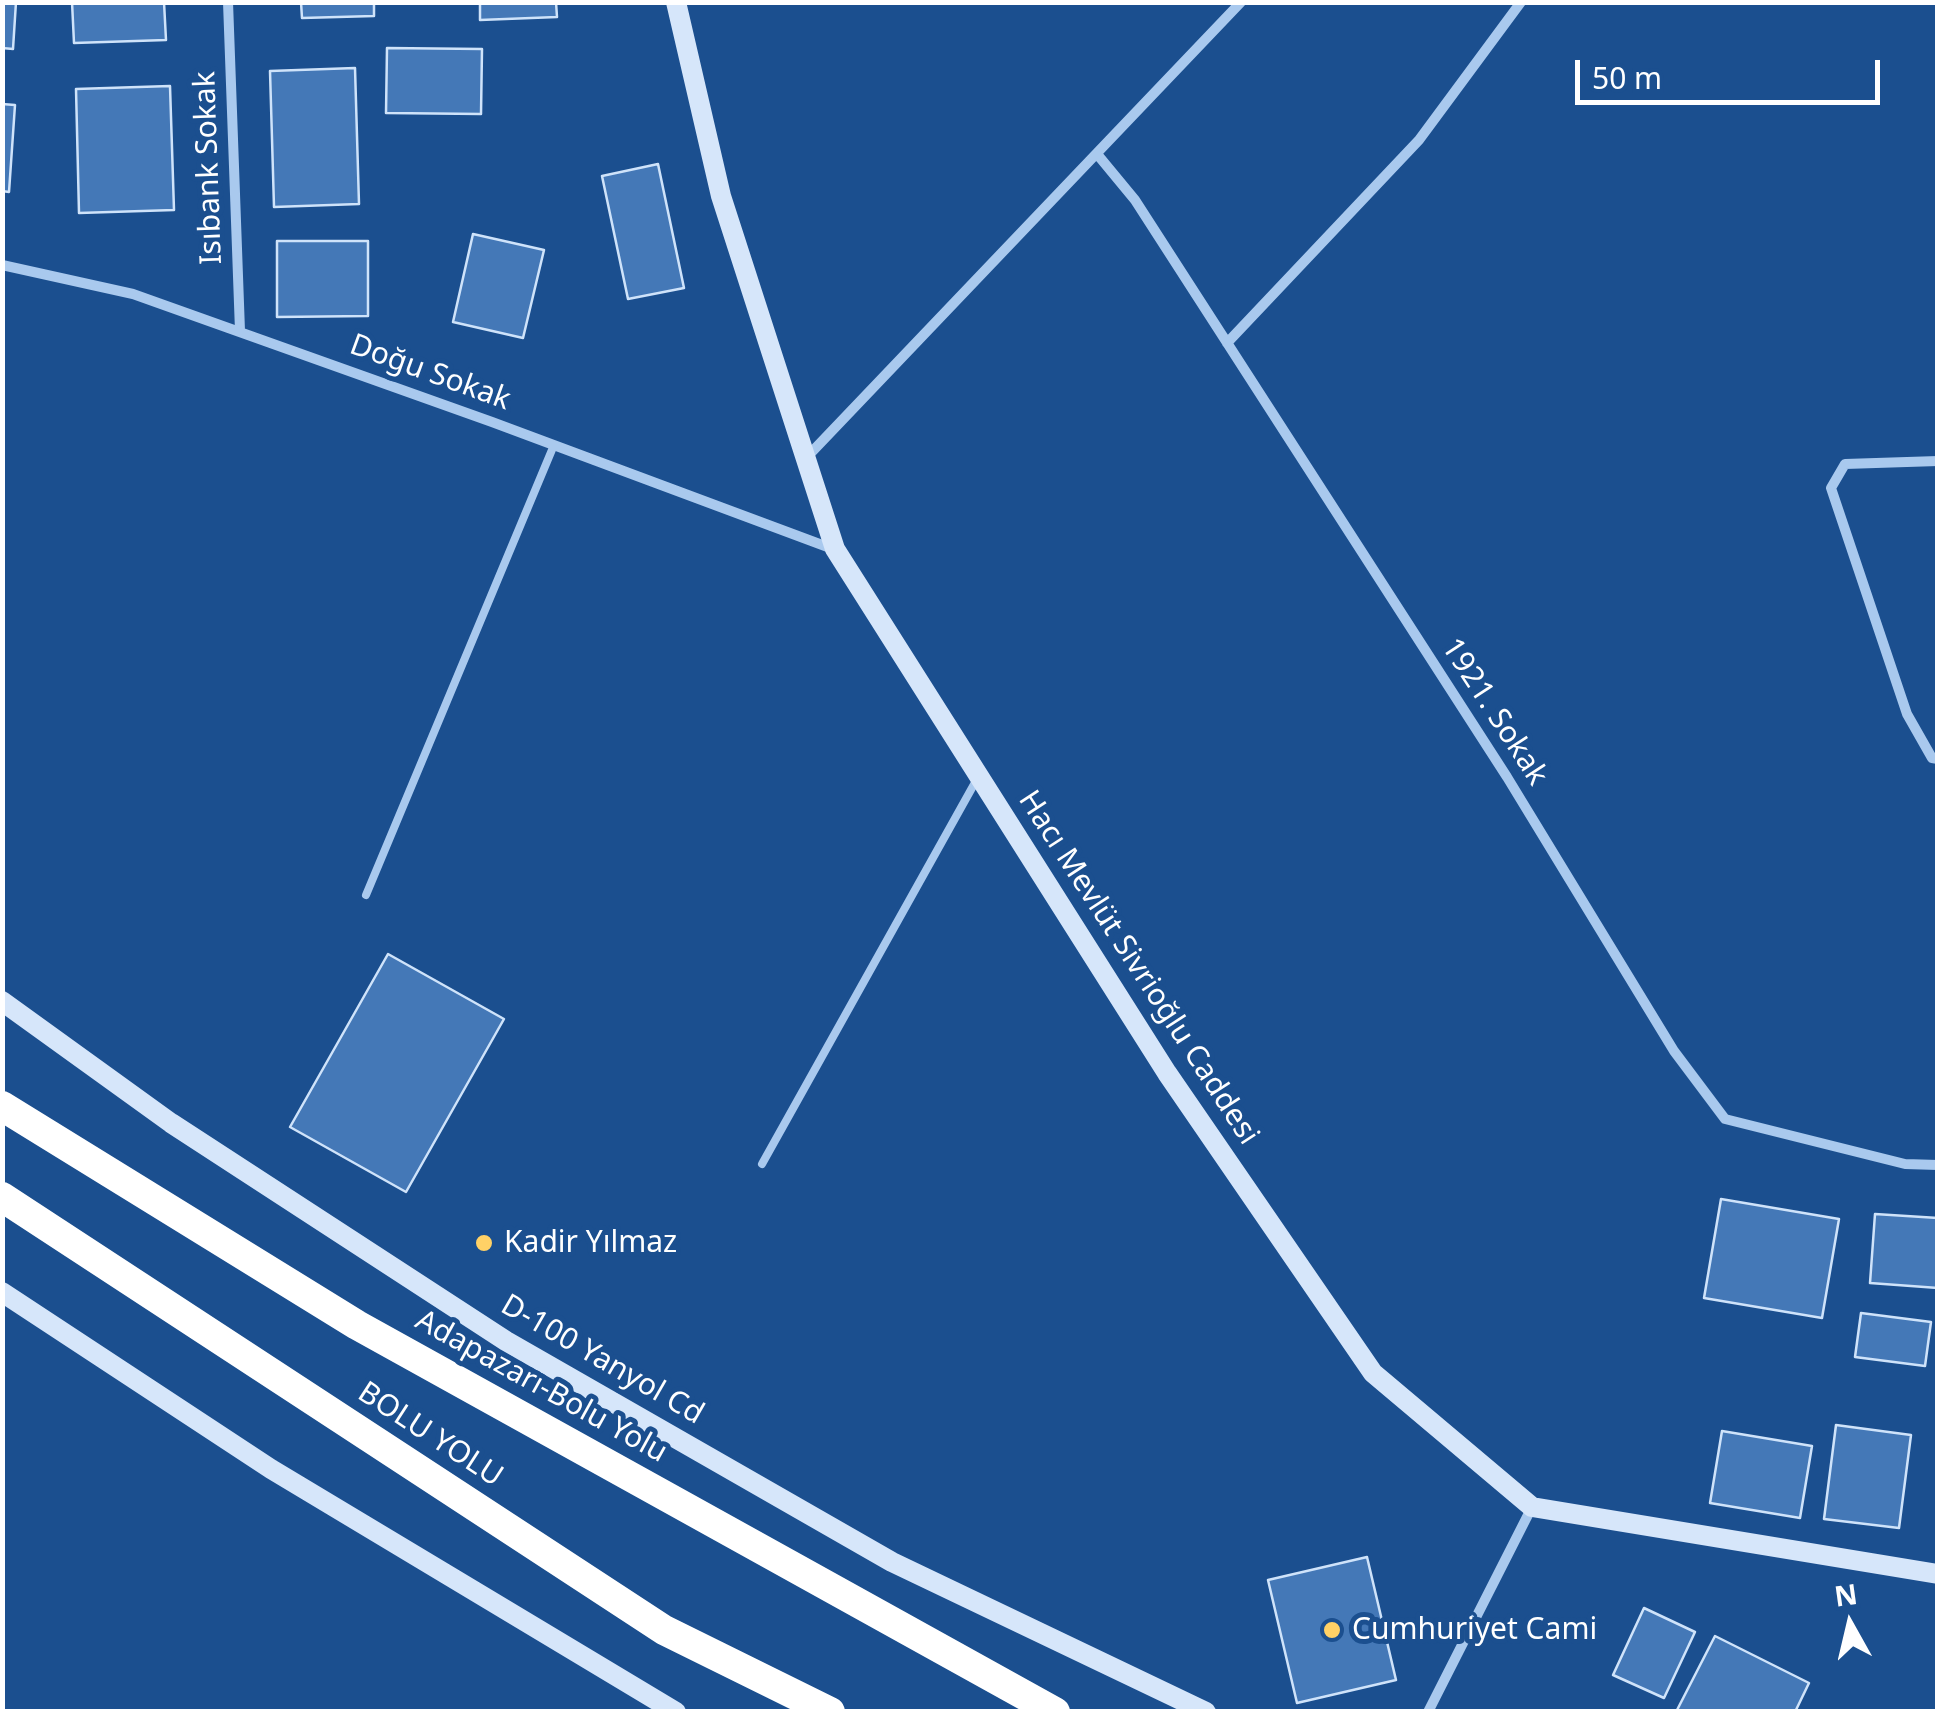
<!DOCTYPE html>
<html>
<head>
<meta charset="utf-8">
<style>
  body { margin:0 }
  #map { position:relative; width:1940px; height:1714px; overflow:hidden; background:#1b4f8f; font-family:"Noto Sans",sans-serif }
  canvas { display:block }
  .frame { position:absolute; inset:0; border:5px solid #fff; pointer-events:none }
  .north { position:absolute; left:1800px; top:1574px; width:100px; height:100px; -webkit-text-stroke:8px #1b4f8f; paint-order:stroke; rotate:352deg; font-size:28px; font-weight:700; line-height:40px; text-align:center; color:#fff }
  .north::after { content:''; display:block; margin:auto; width:35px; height:45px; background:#fff; clip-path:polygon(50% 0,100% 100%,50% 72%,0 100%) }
  .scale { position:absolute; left:1575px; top:60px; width:305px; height:45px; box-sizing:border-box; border:5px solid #fff; border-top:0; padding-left:12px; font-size:30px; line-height:35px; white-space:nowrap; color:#fff; -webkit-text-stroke:8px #1b4f8f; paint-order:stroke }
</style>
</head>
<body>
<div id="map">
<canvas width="1940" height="1714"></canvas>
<div class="frame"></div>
<div class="north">N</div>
<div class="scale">50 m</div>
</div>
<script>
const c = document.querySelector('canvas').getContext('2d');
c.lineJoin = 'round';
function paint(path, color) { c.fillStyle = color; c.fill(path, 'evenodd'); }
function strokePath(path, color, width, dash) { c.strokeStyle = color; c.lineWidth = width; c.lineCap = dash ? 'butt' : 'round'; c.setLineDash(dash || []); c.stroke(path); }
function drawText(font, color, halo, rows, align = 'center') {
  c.font = font + ' "Noto Sans",sans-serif'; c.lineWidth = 10; c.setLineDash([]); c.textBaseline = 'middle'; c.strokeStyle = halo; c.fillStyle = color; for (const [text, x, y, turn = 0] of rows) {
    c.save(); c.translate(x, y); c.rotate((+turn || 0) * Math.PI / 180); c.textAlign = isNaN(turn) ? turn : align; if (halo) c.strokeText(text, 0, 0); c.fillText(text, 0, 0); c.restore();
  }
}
const building = new Path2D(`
  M2,2h14l-3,47 -11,-1z
  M72,2h92l2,38 -92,3z
  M301,2h73v14l-72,2z
  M480,2h76l1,15 -77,3z
  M387,48l95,1 -1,65 -95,-1z
  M355,68l4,136 -85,3 -4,-136z
  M170,86l4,124 -95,3 -3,-124z
  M2,104l13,1 -6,87 -7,-1z
  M658,164l26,124 -56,11 -26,-123z
  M473,234l71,16 -21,88 -70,-16z
  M277,241h91v75l-91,1z
  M388,954l116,65 -98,173 -116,-65z
  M1721,1199l118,20 -17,99 -118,-20z
  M1875,1214l63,4v70l-68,-5z
  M1861,1313l70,9 -6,44 -70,-9z
  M1836,1425l75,10 -12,93 -75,-9z
  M1722,1431l90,15 -12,72 -90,-15z
  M1367,1557l29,123 -99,23 -29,-123z
  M1644,1608l51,24 -31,66 -51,-23z
  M1715,1636l94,47 -14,29h-119z`);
const lane = new Path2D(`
  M366,895l188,-450
  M762,1164l215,-385`);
const street = new Path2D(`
  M228,2l12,329
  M1097,154l38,46 372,577 167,274 51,68 180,45 33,1
  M2,265l131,29 359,128 341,127
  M1227,343l192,-203 102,-138
  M807,457l434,-455
  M1938,461l-93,3 -14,24 76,226 25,44 6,1
  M1428,1712l104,-205`);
const secondary = new Path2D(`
  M676,2l45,194 114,353 332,524 206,300 159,134 406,67
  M2,1001l169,122 335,218 386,221 314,150
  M2,1292l269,177 405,243`);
const highway = new Path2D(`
  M2,1106l355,219 698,387
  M2,1197l662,433 166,82`);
const markers = [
  [484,1243,10,"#ffd166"],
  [1332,1630,10,"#ffd166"]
];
const streetNames = [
  ["Isıbank Sokak",209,168,-92],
  ["Doğu Sokak",430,373,20],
  ["1921. Sokak",1494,712,57],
  ["Hacı Mevlüt Sivrioğlu Caddesi",1138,968,57],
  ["D-100 Yanyol Cd",602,1360,30],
  ["Adapazarı-Bolu Yolu",541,1387,29],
  ["BOLU YOLU",430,1435,33]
];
const poiNames = [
  ["Kadir Yılmaz",504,1243],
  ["Cumhuriyet Cami",1352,1630]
];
paint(building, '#4478b7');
strokePath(building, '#cfe3fa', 2.5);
strokePath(lane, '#a9c9ee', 8);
strokePath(street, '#a9c9ee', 10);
strokePath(secondary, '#d6e6fa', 20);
strokePath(highway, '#fff', 30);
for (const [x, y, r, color] of markers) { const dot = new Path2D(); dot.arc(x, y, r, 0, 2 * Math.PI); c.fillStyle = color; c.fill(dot); strokePath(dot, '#1b4f8f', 4); }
drawText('30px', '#fff', '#1b4f8f', streetNames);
drawText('30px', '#fff', '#1b4f8f', poiNames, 'left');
</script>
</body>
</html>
